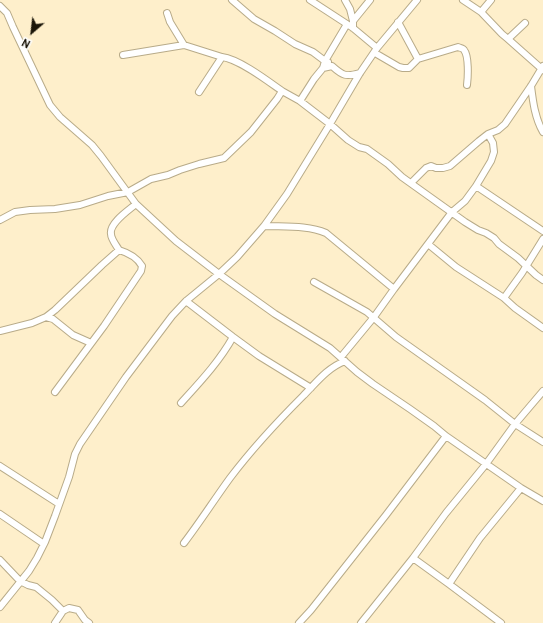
<!DOCTYPE html>
<html>
<head>
<meta charset="utf-8">
<style>
  body { margin:0 }
  #map { position:relative; width:543px; height:623px; overflow:hidden; background:#feefcb; font-family:Overpass,sans-serif }
  canvas { display:block }
  .north { position:absolute; left:12px; top:12px; width:40px; height:40px; -webkit-text-stroke:3px #fdfdfd; paint-order:stroke; rotate:208deg; font-size:11px; font-weight:700; line-height:16px; text-align:center; color:#1a1508 }
  .north::after { content:''; display:block; margin:auto; width:14px; height:18px; background:#1a1508; clip-path:polygon(50% 0,100% 100%,50% 72%,0 100%) }
</style>
</head>
<body>
<div id="map">
<canvas width="543" height="623"></canvas>
<div class="north">N</div>
</div>
<script>
const c = document.querySelector('canvas').getContext('2d');
c.lineJoin = 'round';
function strokePath(path, color, width, dash) { c.strokeStyle = color; c.lineWidth = width; c.lineCap = dash ? 'butt' : 'round'; c.setLineDash(dash || []); c.stroke(path); }
const minor = new Path2D(`
  M232,0l22,19 21,12 20,13 18,8 12,9 -2,7
  M310,0l43,28 24,20
  M345,0l5,9 3,12
  M463,0l18,12 21,22 6,5 35,31
  M0,6l7,7 6,14 37,78 10,12 32,28 9,11 35,48 40,37 43,33 56,40 55,34 27,24 16,12 37,25 24,17 12,10 75,52 22,13
  M481,12l10,-12
  M167,13l3,9 14,23
  M398,22l20,37
  M353,28v-7l17,-21
  M508,39l17,-16
  M375,53l24,14 4,1h6l9,-9 40,-12c2,1 5,1 6,3 5,6 4,27 3,35
  M123,55l61,-10 38,12
  M328,62l-3,-1 22,-37
  M531,86c2,16 4,32 12,46
  M199,92l23,-35c17,2 46,24 60,34
  M300,101l30,23 18,16 11,7 8,2 21,15 14,13 63,45 13,8 8,3 8,5 5,6 19,14 18,17 7,5
  M411,183l15,-15 5,-2 5,2h7l7,-2 29,-25 9,-7 10,-4 7,-6 26,-38 12,-20
  M476,186l67,45
  M0,220l15,-8 15,-2 25,-1 25,-4 28,-9 20,-4 23,-13 17,-4 12,-5 19,-6 25,-6 27,-26 26,-33 5,-8 18,10 14,-22 9,-11 9,-2c11,10 14,11 28,7
  M264,226c20,1 44,-1 62,7l68,56
  M428,244l28,23 48,31 11,10 28,20
  M314,282l53,30 29,25 89,63 30,24 28,18
  M504,298l18,-25 21,-34
  M186,301l47,36 26,19 52,32
  M46,317l7,2 20,16 18,8
  M0,331l32,-8 14,-6 9,-7 47,-45 17,-15
  M341,357l33,-40 20,-28 58,-77 13,-11 11,-15 15,-25 3,-9 -1,-9 -5,-9
  M55,392l49,-66 37,-55 1,-5c-5,-9 -13,-13 -23,-16 -3,-5 -8,-11 -8,-16 -2,-11 18,-24 25,-30
  M181,403c19,-21 38,-41 52,-66
  M0,466l59,38
  M0,514l44,30
  M184,543c16,-21 30,-43 46,-65 22,-29 47,-56 73,-82 13,-13 24,-28 42,-35
  M413,558l36,26 52,39
  M0,560l20,21 8,4 8,2 16,13 11,11 6,-3 9,2 7,10 4,3
  M449,584l31,-46 41,-50
  M0,607l29,-36 8,-13 8,-16 10,-26 14,-39 6,-23 5,-10 11,-16 35,-51 46,-61 14,-15 33,-27 18,-17 27,-31 23,-32 43,-70 30,-51 17,-25 40,-48
  M55,623l8,-12
  M299,623l12,-13 75,-95 60,-79
  M361,623l52,-65 33,-45 40,-49 29,-40 28,-33`);
strokePath(minor, '#b8ab89', 8);
strokePath(minor, '#fff', 6);
</script>
</body>
</html>
